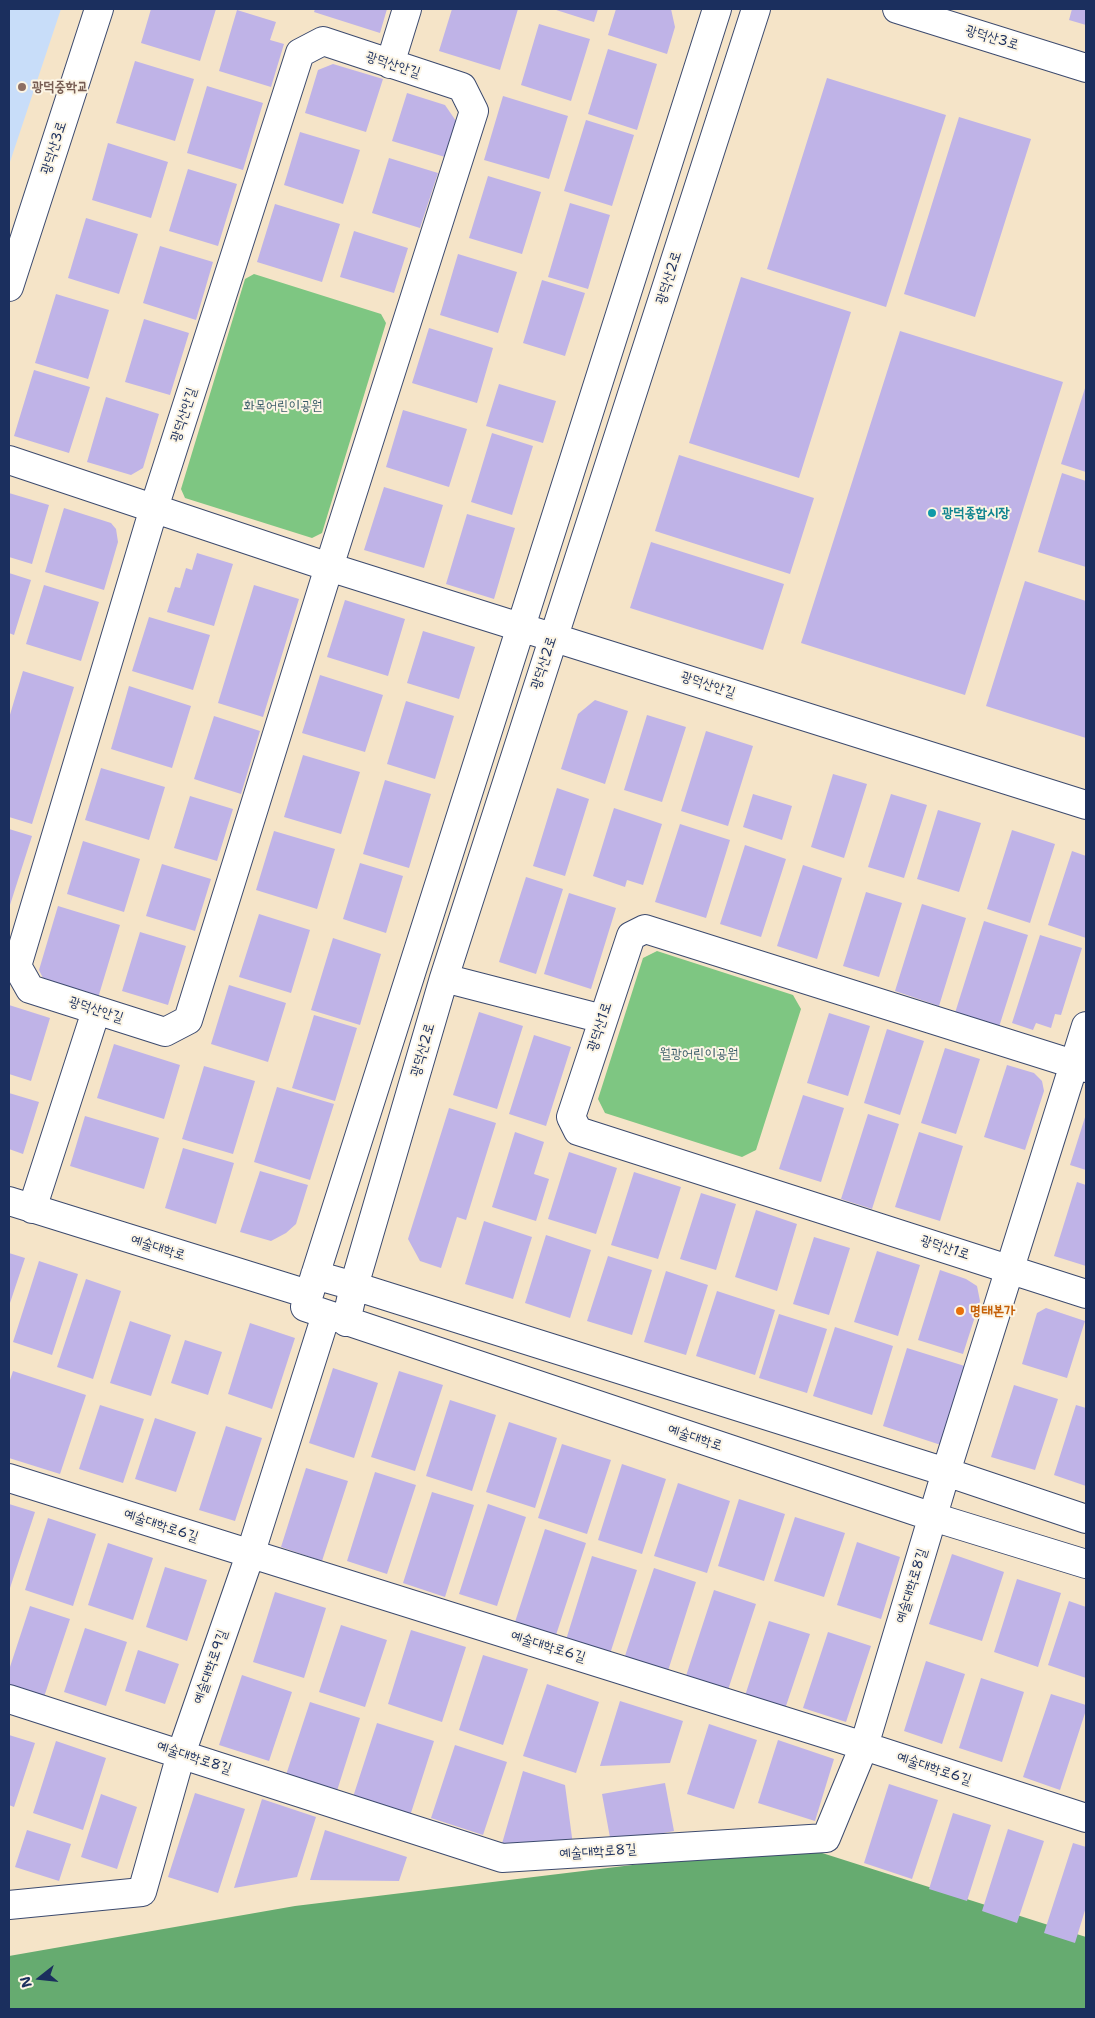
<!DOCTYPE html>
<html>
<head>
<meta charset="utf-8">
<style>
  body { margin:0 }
  #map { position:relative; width:1095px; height:2018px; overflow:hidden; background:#f5e4c8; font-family:"Shantell Sans",sans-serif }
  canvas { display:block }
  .frame { position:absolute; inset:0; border:10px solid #1b2f5e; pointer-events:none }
  .north { position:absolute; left:15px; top:1953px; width:50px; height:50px; -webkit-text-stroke:4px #fcf5e5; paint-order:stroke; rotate:254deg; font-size:14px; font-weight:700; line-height:20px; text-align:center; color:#1b2f5e }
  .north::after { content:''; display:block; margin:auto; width:18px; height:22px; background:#1b2f5e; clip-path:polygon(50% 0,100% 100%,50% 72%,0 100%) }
</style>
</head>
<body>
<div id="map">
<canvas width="1095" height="2018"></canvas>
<div class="frame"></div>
<div class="north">N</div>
</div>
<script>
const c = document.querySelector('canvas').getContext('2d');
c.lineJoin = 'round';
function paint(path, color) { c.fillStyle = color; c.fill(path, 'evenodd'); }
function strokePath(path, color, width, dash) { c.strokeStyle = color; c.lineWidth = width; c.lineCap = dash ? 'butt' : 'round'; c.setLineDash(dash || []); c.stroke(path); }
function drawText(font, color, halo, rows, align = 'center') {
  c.font = font + ' "Shantell Sans","Poor Story",sans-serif'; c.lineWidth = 4; c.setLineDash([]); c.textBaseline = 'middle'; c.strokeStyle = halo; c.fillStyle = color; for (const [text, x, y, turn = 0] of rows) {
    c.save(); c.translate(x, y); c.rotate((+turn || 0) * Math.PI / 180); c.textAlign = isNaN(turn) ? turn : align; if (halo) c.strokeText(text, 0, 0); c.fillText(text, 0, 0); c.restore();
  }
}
const built = new Path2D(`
  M9,9h52l-52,156z`);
const green = new Path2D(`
  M254,274l127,40 5,9 -64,210 -10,5 -127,-40 -4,-9 64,-210z
  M657,951l136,44 8,14 -45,141 -14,7 -137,-44 -7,-14 45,-141z`);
const forest = new Path2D(`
  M797,1845l289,92v72h-1077v-53l286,-50z`);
const building = new Path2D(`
  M151,9h65l-16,52 -59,-18z
  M315,9h72l-7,24 -66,-21z
  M452,9h66l-18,61 -61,-19z
  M553,9h45l-4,13z
  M616,9h55l4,18 -8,27 -59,-19z
  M1072,9h14v16l-17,-5z
  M237,10l39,12 -6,18 14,4 -13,43 -52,-16z
  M539,24l51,15 -19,62 -50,-16z
  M608,49l49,15 -20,66 -49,-16z
  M135,61l59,18 -19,62 -59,-18z
  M333,64l50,15 -17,53 -61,-19 13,-43z
  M827,78l119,37 -60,192 -119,-38z
  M207,86l56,17 -20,67 -56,-17z
  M407,93l38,12 11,16 -11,36 -53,-16z
  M503,96l65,20 -19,63 -65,-19z
  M959,117l72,22 -56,178 -71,-23z
  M586,120l48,15 -22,71 -48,-15z
  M300,132l60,18 -17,54 -59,-19z
  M108,143l60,19 -17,56 -59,-18z
  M389,158l49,15 -18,55 -48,-15z
  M188,169l49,15 -19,62 -49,-15z
  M488,176l53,16 -19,62 -53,-16z
  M570,203l40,12 -22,74 -40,-12z
  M275,204l65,20 -18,58 -65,-20z
  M86,218l52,16 -19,60 -51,-16z
  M354,231l54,17 -14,45 -54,-16z
  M160,246l53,16 -17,58 -53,-17z
  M458,254l59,18 -19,61 -58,-18z
  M741,277l110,35 -52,166 -110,-35z
  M542,280l43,13 -20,63 -42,-13z
  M56,294l53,16 -21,69 -53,-16z
  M144,319l45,14 -19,62 -45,-13z
  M429,328l64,20 -16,55 -65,-20z
  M900,331l163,51 -98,313 -164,-52z
  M34,370l56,17 -21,66 -55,-17z
  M499,384l57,17 -13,42 -57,-17z
  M1086,385v87l-25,-8z
  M106,397l53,17 -16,54 -12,7 -44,-13z
  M403,410l64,19 -18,58 -63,-20z
  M492,433l41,13 -21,69 -41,-13z
  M679,455l135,43 -24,76 -135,-43z
  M1062,473l24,8v86l-48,-15z
  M384,487l59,18 -19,63 -60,-18z
  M9,493l40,12 -17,59 -23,-7z
  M64,508l47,15 5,6 2,13 -14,48 -59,-18z
  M467,514l48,14 -21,71 -48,-15z
  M651,542l133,42 -21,66 -133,-42z
  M197,553l36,11 -19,62 -47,-14 8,-25 5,1 6,-20 6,2z
  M9,573l22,7 -17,55 -5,-2z
  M1025,581l61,20v137l-100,-32z
  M44,585l55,17 -18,59 -55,-17z
  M254,585l45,14 -36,118 -45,-14z
  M345,600l60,19 -17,57 -61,-19z
  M149,617l61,18 -17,55 -61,-19z
  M423,631l52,16 -16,52 -52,-16z
  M23,671l51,16 -42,137 -23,-7v-99z
  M320,675l63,20 -18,57 -63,-19z
  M129,686l62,20 -19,62 -61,-19z
  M595,700l33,11 -23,73 -44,-15 17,-55z
  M406,701l48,15 -19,63 -48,-15z
  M647,715l39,12 -24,75 -38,-12z
  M214,716l46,15 -19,63 -47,-15z
  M706,731l47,15 -25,80 -47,-15z
  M303,755l57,17 -19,62 -57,-17z
  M101,768l64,19 -16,53 -64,-20z
  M833,774l34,10 -23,74 -33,-11z
  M385,780l46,14 -22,74 -46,-14z
  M557,788l32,11 -24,77 -32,-10z
  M753,794l39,12 -10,34 -39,-13z
  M891,794l36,11 -23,73 -36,-11z
  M190,796l43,13 -16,52 -43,-13z
  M614,808l48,16 -19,61 -16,-5 -2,7 -32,-11z
  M938,810l43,13 -22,69 -42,-13z
  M680,824l50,16 -24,78 -51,-16z
  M9,829l23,7 -22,69h-1z
  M1012,830l43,14 -25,79 -43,-14z
  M274,831l61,18 -18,60 -61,-19z
  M83,841l57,18 -16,53 -57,-18z
  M745,845l41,14 -25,78 -41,-13z
  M1072,851l14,5v82l-38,-13z
  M360,863l43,13 -17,57 -43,-14z
  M162,864l49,15 -16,52 -49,-15z
  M803,865l39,13 -25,81 -40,-13z
  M526,877l37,12 -27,85 -37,-12z
  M866,892l36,11 -23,74 -36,-11z
  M569,893l47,15 -25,81 -47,-15z
  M922,904l44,14 -27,88 -44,-15z
  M58,906l62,19 -22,73 -53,-16 -6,-12z
  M259,914l51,16 -19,63 -52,-16z
  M984,921l44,14 -29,92 -44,-14z
  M140,932l46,14 -18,59 -46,-14z
  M1040,935l42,13 -21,67 -6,-1 -4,14 -15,-5 -3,7 -21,-7z
  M333,938l48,16 -21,71 -49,-15z
  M229,985l57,18 -18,59 -57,-18z
  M9,1005l41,13 -19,63 -22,-7z
  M479,1012l44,14 -26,83 -44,-14z
  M829,1013l41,13 -22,70 -41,-13z
  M314,1015l43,13 -22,73 -43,-13z
  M887,1029l37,12 -24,74 -36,-12z
  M534,1035l37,12 -25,79 -37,-12z
  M114,1044l66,21 -16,54 -67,-21z
  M945,1048l35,11 -24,75 -35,-11z
  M1007,1065l27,8 8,8 2,10 -19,59 -41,-13z
  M204,1066l51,15 -22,73 -51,-15z
  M277,1087l57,17 -24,76 -56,-18z
  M9,1093l30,9 -16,52 -14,-5z
  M803,1095l41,13 -23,74 -42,-13z
  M449,1108l47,15 -30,97 -9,-3 -16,51 -21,-7 -12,-22z
  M868,1114l31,10 -27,85 -31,-10z
  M1086,1114v56l-16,-5z
  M85,1116l74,22 -15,51 -74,-23z
  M515,1132l29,10 -10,32 15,5 -13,42 -44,-14z
  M919,1132l44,14 -23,75 -45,-14z
  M183,1148l51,15 -18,61 -51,-16z
  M569,1152l48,16 -21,66 -48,-15z
  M260,1171l48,14 -12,39 -10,9 -15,8 -31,-9z
  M634,1172l47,15 -23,72 -47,-14z
  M1077,1182l9,3v81l-32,-10z
  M701,1193l35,11 -20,66 -36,-11z
  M756,1210l41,14 -20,67 -42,-14z
  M484,1221l48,16 -19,62 -48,-15z
  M546,1235l45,15 -21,68 -45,-15z
  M814,1237l36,11 -21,67 -36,-11z
  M877,1251l43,14 -22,71 -44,-14z
  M9,1253l16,5 -16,48z
  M608,1256l44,14 -20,65 -45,-14z
  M39,1261l39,13 -26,81 -39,-13z
  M940,1270l26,9 11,7 3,15 -17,53 -45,-14z
  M666,1271l42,14 -22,70 -42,-13z
  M86,1279l35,12 -28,88 -36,-12z
  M717,1291l58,19 -20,65 -59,-19z
  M1046,1308l39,13 -18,57 -45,-14 15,-51z
  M779,1314l48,15 -20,64 -48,-15z
  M130,1321l41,14 -20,61 -41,-13z
  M250,1323l45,15 -23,71 -44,-15z
  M835,1327l58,19 -21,69 -59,-19z
  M185,1340l37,12 -14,43 -37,-12z
  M907,1348l64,20 -24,79 -64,-21z
  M333,1368l45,15 -24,75 -45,-15z
  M13,1371l73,24 -26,79 -51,-16v-75z
  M399,1371l44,14 -28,86 -44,-14z
  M1014,1385l44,14 -23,71 -44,-13z
  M450,1400l46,15 -24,76 -46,-15z
  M100,1405l44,14 -21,64 -44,-14z
  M1076,1405l10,3v78l-32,-11z
  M155,1418l41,14 -20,60 -41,-13z
  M509,1422l48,16 -22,70 -49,-16z
  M226,1426l36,12 -27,83 -36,-11z
  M562,1444l49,16 -24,74 -49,-16z
  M622,1464l44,15 -24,75 -44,-14z
  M306,1468l42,13 -26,80 -41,-14z
  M375,1472l41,13 -29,89 -40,-13z
  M678,1483l52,18 -23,72 -53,-17z
  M432,1492l42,13 -29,92 -42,-14z
  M739,1499l46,15 -21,67 -46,-15z
  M9,1504l26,8 -26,79z
  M488,1504l38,13 -29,89 -38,-12z
  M795,1517l50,16 -21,64 -50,-16z
  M48,1518l48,16 -23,72 -48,-16z
  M545,1529l41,14 -30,92 -41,-13z
  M857,1542l43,15 -19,62 -44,-14z
  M108,1543l45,15 -20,62 -45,-15z
  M952,1554l52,18 -22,69 -53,-17z
  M592,1556l45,14 -28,87 -44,-14z
  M165,1567l42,13 -20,61 -41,-14z
  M654,1568l42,14 -29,92 -43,-15z
  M1017,1579l44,14 -23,74 -44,-15z
  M714,1590l42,14 -29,89 -42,-14z
  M275,1592l51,16 -22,70 -51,-16z
  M1069,1601l17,6v71l-38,-13z
  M30,1606l40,13 -27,81 -34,-11v-19z
  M769,1621l41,13 -26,78 -40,-13z
  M341,1625l46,15 -22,67 -46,-15z
  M85,1628l42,14 -21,64 -42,-14z
  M411,1630l55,17 -24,75 -54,-18z
  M828,1632l43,14 -25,76 -43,-14z
  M138,1650l41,14 -14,40 -40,-13z
  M483,1655l45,14 -25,76 -44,-15z
  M926,1661l39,13 -23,70 -38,-13z
  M242,1675l50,17 -23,69 -50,-16z
  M981,1678l43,14 -22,70 -43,-14z
  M547,1684l52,18 -23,71 -53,-17z
  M1051,1694l35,11v5l-26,80 -37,-13z
  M620,1701l63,20 -13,42 -70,3z
  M310,1702l50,16 -24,76 -51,-16z
  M377,1723l57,18 -24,75 -57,-19z
  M709,1724l48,16 -23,69 -47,-15z
  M9,1735l26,8 -21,64 -5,-2z
  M778,1740l56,19 -19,62 -57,-18z
  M56,1741l50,17 -23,72 -50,-17z
  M455,1745l52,17 -24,73 -52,-17z
  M523,1771l42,14 8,60 -74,9z
  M665,1783l9,48 -63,12 -9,-49z
  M889,1784l49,16 -26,79 -48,-16z
  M195,1793l50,16 -27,84 -50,-16z
  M101,1794l36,13 -20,62 -36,-12z
  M262,1799l54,18 -19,60 -63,11z
  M953,1813l38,12 -24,76 -38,-12z
  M1008,1829l36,12 -27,82 -35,-12z
  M27,1830l44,14 -12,37 -44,-14z
  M325,1830l82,27 -8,24 -89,-1z
  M1073,1843l13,4v60l-11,36 -31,-10z`);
const minor = new Path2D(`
  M717,9l-412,1298 628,210 153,47
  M897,9l189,59
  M323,41l139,46 12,24 -145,456 -141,453 -23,12 -135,-43 -13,-23 137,-458 146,-455z
  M390,64l17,-55
  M9,287l90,-278
  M9,460l320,107 757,238
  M444,978l159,41
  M1086,1068l-441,-139 -14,7 -60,181 7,14 508,163
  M9,1201l299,93
  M32,1209l64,-198
  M315,1275l39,11 592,186 140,47
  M346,1322l8,-36 90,-308 312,-969
  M9,1478l855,268 222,72
  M9,1699l493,159 324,-20 38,-92 82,-274 140,-446
  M9,1905l133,-13 39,-138 69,-199 76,-240`);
const markers = [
  [22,87,5,"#8d6e63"],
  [932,513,5,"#0f9aa8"],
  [960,1311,5,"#e8710a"]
];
const streetNames = [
  ["광덕산3로",992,38,17],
  ["광덕산안길",393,65,18],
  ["광덕산3로",54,148,-72],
  ["광덕산2로",669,278,-72],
  ["광덕산안길",184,415,-72],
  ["광덕산2로",544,663,-72],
  ["광덕산안길",708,685,18],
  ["광덕산안길",96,1010,18],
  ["광덕산1로",600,1027,-72],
  ["광덕산2로",423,1050,-74],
  ["예술대학로",158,1248,17],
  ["광덕산1로",945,1248,18],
  ["예술대학로",695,1438,18],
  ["예술대학로6길",161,1526,18],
  ["예술대학로8길",912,1586,-73],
  ["예술대학로6길",548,1647,17],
  ["예술대학로9길",211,1667,-71],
  ["예술대학로8길",194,1758,18],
  ["예술대학로6길",934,1769,18],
  ["예술대학로8길",598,1852,-4]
];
const educationNames = [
  ["광덕중학교",32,87]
];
const parkNames = [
  ["화목어린이공원",283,406],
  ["월광어린이공원",699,1054]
];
const cultureNames = [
  ["광덕종합시장",942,513]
];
const foodNames = [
  ["명태본가",970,1311]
];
paint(built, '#c8ddf9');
paint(green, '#7ec682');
paint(forest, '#66ab70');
paint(building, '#bfb3e7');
strokePath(minor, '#3c4a6e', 30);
strokePath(minor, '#fff', 28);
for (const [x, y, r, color] of markers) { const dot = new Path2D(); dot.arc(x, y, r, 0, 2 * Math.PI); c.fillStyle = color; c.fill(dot); strokePath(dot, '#fcf5e5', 2); }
drawText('14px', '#1b2f5e', '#fcf5e5', streetNames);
drawText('bold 14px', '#785e54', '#fcf5e5', educationNames, 'left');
drawText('14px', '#395c69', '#fcf5e5', parkNames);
drawText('bold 14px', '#0d838f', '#fcf5e5', cultureNames, 'left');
drawText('bold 14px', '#c56008', '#fcf5e5', foodNames, 'left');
</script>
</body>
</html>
